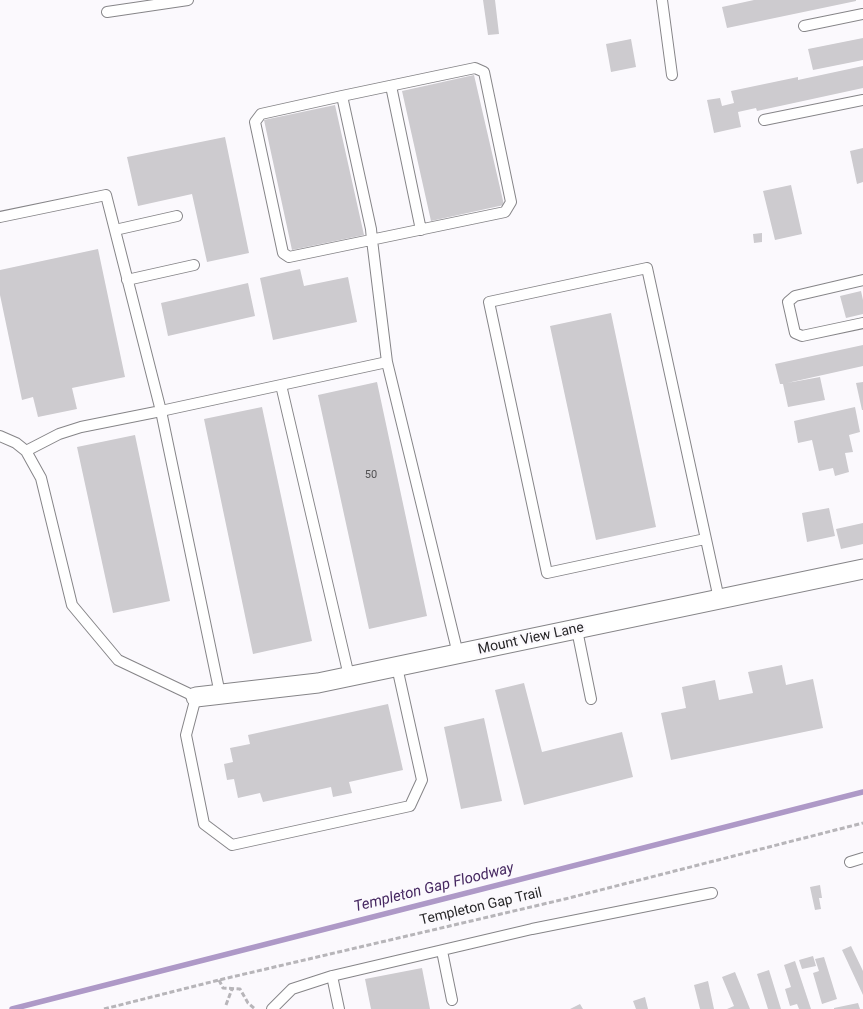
<!DOCTYPE html>
<html>
<head>
<meta charset="utf-8">
<style>
  body { margin:0 }
  canvas { display:block; background:#fbf9fd }
</style>
</head>
<body>
<canvas width="863" height="1009"></canvas>
<script>
const c = document.querySelector('canvas').getContext('2d');
c.lineJoin = 'round';
function strokePath(path, color, width, dash) { c.strokeStyle = color; c.lineWidth = width; c.lineCap = dash ? 'butt' : 'round'; c.setLineDash(dash || []); c.stroke(path); }
function paint(path, color) { c.fillStyle = color; c.fill(path, 'evenodd'); }
function drawText(font, color, halo, rows, align = 'center') {
  c.font = font + ' Roboto,sans-serif'; c.lineWidth = 4.5; c.setLineDash([]); c.textBaseline = 'middle'; c.strokeStyle = halo; c.fillStyle = color; for (const [text, x, y, turn = 0] of rows) {
    c.save(); c.translate(x, y); c.rotate((+turn || 0) * Math.PI / 180); c.textAlign = isNaN(turn) ? turn : align; if (halo) c.strokeText(text, 0, 0); c.fillText(text, 0, 0); c.restore();
  }
}
const stream = new Path2D(`
  M12,1009l851,-217`);
const building = new Path2D(`
  M483,0h12l4,34 -11,1z
  M754,0h102v1l-129,27 -5,-21z
  M863,38v22l-50,10 -5,-21z
  M631,39l5,28 -25,5 -5,-28z
  M863,66v22l-106,23 -1,-3 -18,4 3,15 -27,6 -7,-33 13,-2 2,8 12,-3 -3,-12 67,-14v3z
  M474,75l30,130 -73,16 -29,-130z
  M335,105l29,130 -72,15 -28,-130z
  M225,137l24,116 -42,9 -15,-68 -54,12 -11,-49z
  M863,148v34l-6,2 -7,-33z
  M791,185l11,49 -27,6 -12,-49z
  M762,233v9l-8,1 -1,-9z
  M98,249l27,128 -53,11 5,21 -39,8 -5,-20 -11,3 -22,-105v-25z
  M300,269l4,17 44,-9 9,45 -84,18 -13,-62z
  M248,283l7,33 -87,20 -7,-33z
  M861,291l2,9v14l-17,4 -6,-22z
  M611,313l45,214 -60,13 -46,-214z
  M863,345v21l-76,17 33,-6 5,23 -37,7 -5,-23h-3l-5,-20z
  M377,382l50,234 -58,13 -51,-234z
  M863,382v28h-1l-6,-27z
  M262,407l50,234 -59,13 -49,-235z
  M855,407l5,25 -11,3 4,17 -8,1 4,19 -14,4 -2,-8 -14,3 -7,-31 -14,3 -4,-22z
  M135,435l35,166 -57,12 -36,-166z
  M829,508l6,28 -28,6 -5,-29z
  M863,523v21l-22,5 -5,-20z
  M782,665l4,20 27,-6 10,49 -152,32 -10,-47 25,-5 -4,-21 33,-7 4,20 34,-7 -5,-21z
  M524,683l18,69 80,-20 11,45 -109,28 -29,-115z
  M388,704l15,66 -54,12 3,11 -19,4 -2,-10 -68,15 -3,-9 -22,5 -4,-19 -7,1 -3,-16 9,-2 -3,-14 20,-4 -2,-9z
  M484,718l18,83 -41,8 -17,-82z
  M820,885l2,13h-3l2,11 -6,1 -5,-23z
  M851,946l12,25v24l-21,-45z
  M813,956l3,10 -14,3 -3,-9z
  M824,957l13,42 -15,5 -9,-31 6,-2 -4,-12z
  M795,961l16,48h-12l-2,-5 -7,2 -5,-17 6,-2 -7,-22z
  M422,968l8,41h-59l-6,-30z
  M769,970l12,39h-13l-11,-35z
  M735,972l15,37h-23l7,-3 -12,-29z
  M708,981l6,28h-14l-6,-24z
  M645,997l3,12h-12l-3,-8z
  M858,1003l2,6h-26v-1z
  M580,1004l3,5h-13z`);
const path = new Path2D(`
  M219,980l4,8 17,1 8,14 7,6
  M226,1005l6,-16
  M104,1009l115,-29 346,-81 298,-76`);
const service = new Path2D(`
  M662,0l10,75
  M107,12l81,-12
  M804,26l59,-12
  M391,86l30,144
  M342,96l-81,18 -6,8 28,131 6,4 216,-45 6,-10 -27,-130 -9,-4 -133,28 29,133 1,11 15,122
  M764,120l99,-20
  M0,217l106,-22 55,216 226,-49 71,292
  M115,230l62,-14
  M127,280l67,-15
  M863,280l-68,16 -7,6 7,31 7,3 61,-13
  M281,385l68,291
  M0,436l16,7 10,8 15,27 31,127 46,55 78,37 -10,38 18,89 28,21 178,-39 12,-26 -25,-113
  M26,451l33,-17 22,-7 80,-16 59,283
  M705,539l-158,34 -58,-271 158,-34 72,331
  M577,630l14,69
  M850,862l13,-4
  M442,951l10,49
  M332,976l7,33
  M272,1009l20,-20 40,-13 200,-47 180,-36`);
const minor = new Path2D(`
  M196,697l122,-14 545,-114`);
const numberNames = [
  ["50",371,475]
];
const streetNames = [
  ["Mount View Lane",531,639,-12],
  ["Templeton Gap Trail",481,907,-13]
];
const waterNames = [
  ["Templeton Gap Floodway",434,888,-14]
];
strokePath(stream, '#ae99c7', 5.5);
paint(building, '#cdcbcf');
strokePath(service, '#868588', 12);
strokePath(minor, '#868588', 21);
strokePath(path, '#b7b5b9', 3, [5, 2.5]);
strokePath(service, '#fff', 10);
strokePath(minor, '#fff', 19);
drawText('11px', '#515052', null, numberNames);
drawText('14px', '#282729', '#fbf9fd', streetNames);
drawText('italic 15px', '#452760', '#fbf9fd', waterNames);
</script>
</body>
</html>
